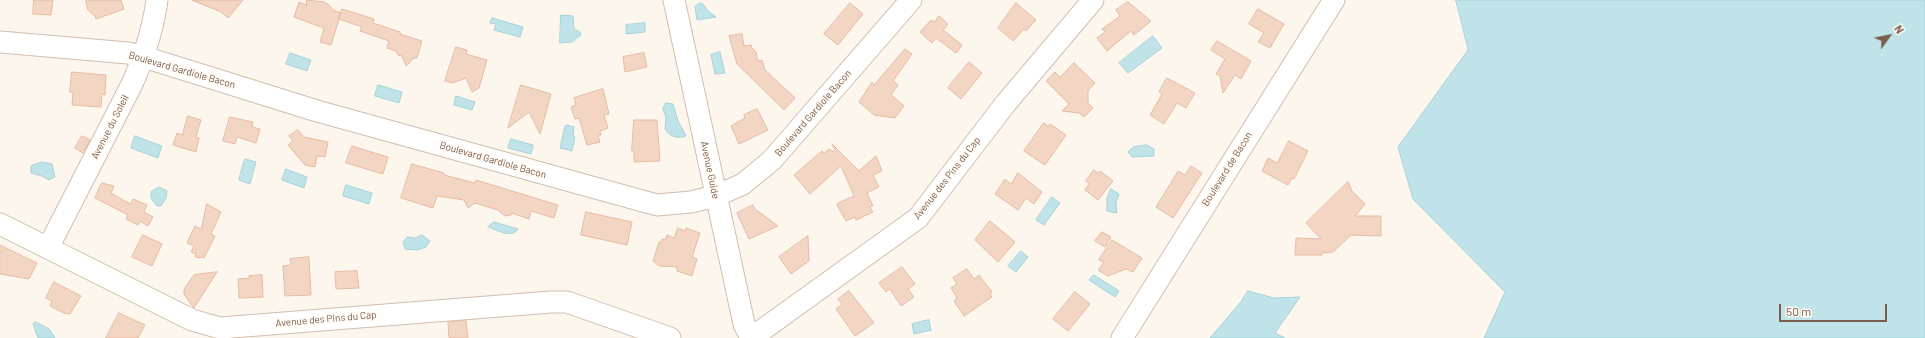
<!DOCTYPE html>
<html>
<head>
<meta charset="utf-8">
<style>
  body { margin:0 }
  #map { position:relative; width:1925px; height:338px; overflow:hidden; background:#fdf6ec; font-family:Barlow,sans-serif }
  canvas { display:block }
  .north { position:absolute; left:1869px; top:16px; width:40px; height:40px; -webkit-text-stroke:3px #fffaf3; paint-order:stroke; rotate:57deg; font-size:11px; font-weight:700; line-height:16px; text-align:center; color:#7a5c4d }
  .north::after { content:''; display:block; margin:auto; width:14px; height:18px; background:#7a5c4d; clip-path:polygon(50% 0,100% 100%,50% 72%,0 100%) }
  .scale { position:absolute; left:1779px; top:304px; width:108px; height:18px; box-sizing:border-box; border:2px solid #7a5c4d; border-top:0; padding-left:5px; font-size:12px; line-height:14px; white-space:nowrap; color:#7a5c4d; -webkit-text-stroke:3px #fffaf3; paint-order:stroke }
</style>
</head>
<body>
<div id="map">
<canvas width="1925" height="338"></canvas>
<div class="north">N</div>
<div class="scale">50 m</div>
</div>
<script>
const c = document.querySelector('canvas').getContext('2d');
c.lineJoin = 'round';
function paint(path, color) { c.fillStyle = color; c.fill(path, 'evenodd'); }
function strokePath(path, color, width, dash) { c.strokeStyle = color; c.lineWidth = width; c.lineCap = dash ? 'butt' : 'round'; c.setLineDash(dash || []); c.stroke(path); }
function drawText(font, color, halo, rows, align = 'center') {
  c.font = font + ' Barlow,sans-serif'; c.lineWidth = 3; c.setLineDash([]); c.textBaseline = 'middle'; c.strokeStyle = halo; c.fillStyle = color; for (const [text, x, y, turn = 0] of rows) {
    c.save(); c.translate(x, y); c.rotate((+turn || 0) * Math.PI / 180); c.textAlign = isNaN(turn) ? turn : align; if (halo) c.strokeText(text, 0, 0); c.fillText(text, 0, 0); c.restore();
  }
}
const water = new Path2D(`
  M1456,0h469v338h-441l21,-46 -92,-93 -15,-52 70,-97z
  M699,3l4,1 4,6 9,7 -19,3 -2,-13z
  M561,15l12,1 1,13 6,3 1,3 -9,7 -12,1z
  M492,18l31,9 -3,10 -26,-7 2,-6 -6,-1z
  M645,23v9l-19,2v-9z
  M1153,36l9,12 -34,25 -9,-10z
  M720,52l5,21 -10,1 -4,-19z
  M290,53l21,7 -4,11 -21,-7z
  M378,85l24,7 -3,11 -24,-7z
  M456,96l19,6 -3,8 -18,-5z
  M666,103l7,1 5,17 8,15c-9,3 -16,1 -21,-7l1,-12 -3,-8z
  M567,125l7,2 -1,9 2,1 -3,14 -12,-3 5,-22z
  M135,136l27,10 -4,12 -27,-10z
  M511,139l22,6 -2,9 -23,-6z
  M1147,145l7,4v7l-22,1 -4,-5 5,-5z
  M245,159l11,3 -6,22 -11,-4z
  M42,162l10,2 3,13 -6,3 -7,-4 -11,-3v-7z
  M286,169l21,8 -3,11 -22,-8z
  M346,185l26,8 -3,11 -26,-8z
  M159,187l8,4 -1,7 -5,8h-4c-4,-5 -7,-7 -6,-14z
  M1111,189l8,5 -3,9 1,10 -10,-2v-13z
  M1052,197l8,6 -16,22 -8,-5z
  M494,222l24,7c-6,10 -21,1 -30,-2z
  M422,235l8,6 -4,6 -9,3 -12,-1 -2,-7 4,-5 8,1z
  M1021,251l7,6 -12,15 -8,-6z
  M1094,275l25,16 -4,6 -26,-17z
  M1248,291l26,7 26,-1 -25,36 10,5h-75l30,-35z
  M929,320l2,10 -17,4 -2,-10z
  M36,322l13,7 6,9h-17l-5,-14z`);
const building = new Path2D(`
  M34,0h19l-2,15 -18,-1z
  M86,0h35l3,9 -28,10 -1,-3 -7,-6z
  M192,0h51l-15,18 -7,-6z
  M307,0l17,2 6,4 3,4 8,3 -10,32 -11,-3 4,-14 -30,-11 5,-15 7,3z
  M1128,2l23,19 -17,14 -3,-4 -24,20 -10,-13 8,-6 -3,-3 18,-13 -4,-6z
  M850,3l13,11 -25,31 -14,-11z
  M1016,3l20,17 -10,11 -2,-2 -11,12 -15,-13z
  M342,9l32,10 -1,4 27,9v2l22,7 -5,17h-3l-8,8 -4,-10 -4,-1 -2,-4 -9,-3 2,-7 -29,-10 2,-4 -23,-8z
  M1258,9l26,15 -14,24 -12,-6 6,-9 -15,-9z
  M939,16l9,8 -5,6 19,15 -6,8 -20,-15 -4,5 -12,-11 11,-12 3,2z
  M742,34l2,12 7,-1 1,3 4,4 2,9 4,-1 3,10 30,28 -11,12 -47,-46 -8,-28z
  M1217,41l34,20 -10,18 -6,-4 -12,18 -3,-17 -4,-2 9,-15 -14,-9z
  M456,47l11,3 -1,4 21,6 -8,28 -7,4 -6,-14 -13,5 -8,-2z
  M905,49l7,5 -19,27 5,4 -7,10 13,11 -9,12 -21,-3 -15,-13 13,-20 2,3z
  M644,53l3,14 -22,5 -2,-15z
  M969,62l13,11 -21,26 -13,-11z
  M1074,63l21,20 -7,8v12l5,5 -9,9 -5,-4 -17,-2 7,-7 -23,-23 9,-9 5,5z
  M72,72l34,3 -1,20 -3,-1 -1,13 -29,-2 1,-13h-3z
  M1167,78l28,15 -9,15 -9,-5 -13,21 -14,-9 12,-21 -3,-2z
  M521,85l30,9 -11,40 -11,-22 -21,16z
  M603,89l6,25 -5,1 4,13 -8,3 1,4h-3l2,7 -13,3 -8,-27 -4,1 -4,-12 5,-2 -2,-7z
  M757,109l11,21 -29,14 -8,-18 14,-8 -1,-3z
  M188,116l13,4 -5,17 3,1 -3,14 -23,-7 4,-12 5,2z
  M230,117l23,5 -1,5 8,2 -4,14 -19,-6 -2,7 -12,-3z
  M634,120h23l3,41 -26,1v-11h-2z
  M1044,123l4,3 2,-2 16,11 -21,30 -21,-14z
  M298,130l6,7 24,5 -3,15 -8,-1 -2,11 -10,-2 -17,-20 5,-4 -4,-5z
  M82,136l8,4 -7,13 -8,-5z
  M1289,141l19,10 -14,28 -2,-1 -4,7 -26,-14 6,-13 9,5z
  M832,144l27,27 17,-15 6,15 -9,4 6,12 -12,6 6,13 -3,1 3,5 -17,8 -1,-3 -9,4 -9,-16 1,-2 16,-7 -13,-30 -31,28 -16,-19 28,-24 2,2 6,-4 3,3 2,-2z
  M352,146l36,11 -5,17 -37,-11z
  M412,164l32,9v2l31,8 1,-3 82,25 -4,13 -23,-7 -2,8 -17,-6 -1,2 -6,1 -7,-6 -23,-7 -7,5 -4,-8 -27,-4 -4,12 -32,-10z
  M1191,166l11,7 -29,45 -17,-11 22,-36 7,4z
  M1094,170l4,3 2,-2 13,10 -15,19 -13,-10 4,-6 -3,-3z
  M1018,173l24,19 -8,12 -8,-6 -8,12 -23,-16 10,-15 6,5z
  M1348,182l4,9 13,13 -10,12h26v20l-30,-1 -18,17 -11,1v2h-27l1,-17 25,1 -15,-16z
  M102,183l12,3 -3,7 19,11 3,-5 14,6 -3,7 9,5 -5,9 -8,-5 -2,4 -12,-6 2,-4 -33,-17z
  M207,204l14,8 -10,22 4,2 -11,22 -3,-1 -1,1 -5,-1 1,-3 -5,-2 3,-6 -7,-3 8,-17 6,3z
  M753,205l2,4 23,17 -29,13 -12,-26z
  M586,212l46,10 -5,23 -46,-10z
  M990,221l25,21 -17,20 -23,-22z
  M678,228l7,3 1,-3 14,5 -8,24 5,2 -5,17 -15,-5v-4l-18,-1 -6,-5 6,-19h2l1,-3 3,1 2,-5 7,3z
  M1102,232l9,5 -6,10 -10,-6z
  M143,235l19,9 -10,22 -20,-9z
  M808,236l1,25 -18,13 -12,-17z
  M1112,240l30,18 -9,14 -7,-3 -18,7 -10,-6 6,-8 -5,-2z
  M0,245l37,18 -8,16 -29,-5z
  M309,257l2,38 -26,1 -2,-30 8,-1 -1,-6z
  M902,267l13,17 -7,5 6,8 -13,9 -11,-17 -4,3 -7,-9z
  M967,269l7,10 5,-4 13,17 -2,2 2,3 -28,19 -10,-15 3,-3 -6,-10 6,-4 -4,-6z
  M357,271l2,17 -23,1 -1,-17z
  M217,272l-23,36 -1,-1 -9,-13v-5l10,-14z
  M262,275l1,22 -24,1 -1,-19 12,-1 -1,-2z
  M54,282l27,14 -11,18 -6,-1 -14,-7 2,-5 -6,-3z
  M849,291l25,32 -19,13 -19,-27 6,-5 -4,-5z
  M1075,292l15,12 -22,27 -15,-12z
  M119,313l26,12 -7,13h-32z
  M466,321l2,17h-19l-1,-16z`);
const minor = new Path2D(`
  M674,0l70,324 7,14
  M0,42l128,11 16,4 173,54 340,94 34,-3 25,-6 27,-12 29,-24 139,-160
  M0,224l192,96 28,8 331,-26h16l103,36
  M48,248l84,-164c12,-27 21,-54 25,-84
  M751,338l167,-120 88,-115 87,-103
  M1122,338l212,-338`);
const streetNames = [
  ["Boulevard Gardiole Bacon",182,70,16],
  ["Boulevard Gardiole Bacon",813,113,-49],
  ["Avenue du Soleil",110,127,-63],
  ["Boulevard Gardiole Bacon",493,160,16],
  ["Boulevard de Bacon",1227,169,-58],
  ["Avenue Guide",710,170,78],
  ["Avenue des Pins du Cap",947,178,-52],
  ["Avenue des Pins du Cap",326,319,-5]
];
paint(water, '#bfe3e8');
strokePath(water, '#a5d3da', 1);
paint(building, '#f3d5c3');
strokePath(building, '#e6bba3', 1);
strokePath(minor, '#d1beb0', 23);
strokePath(minor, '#fff', 21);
drawText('10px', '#7a5c4d', '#fffaf3', streetNames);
</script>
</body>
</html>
